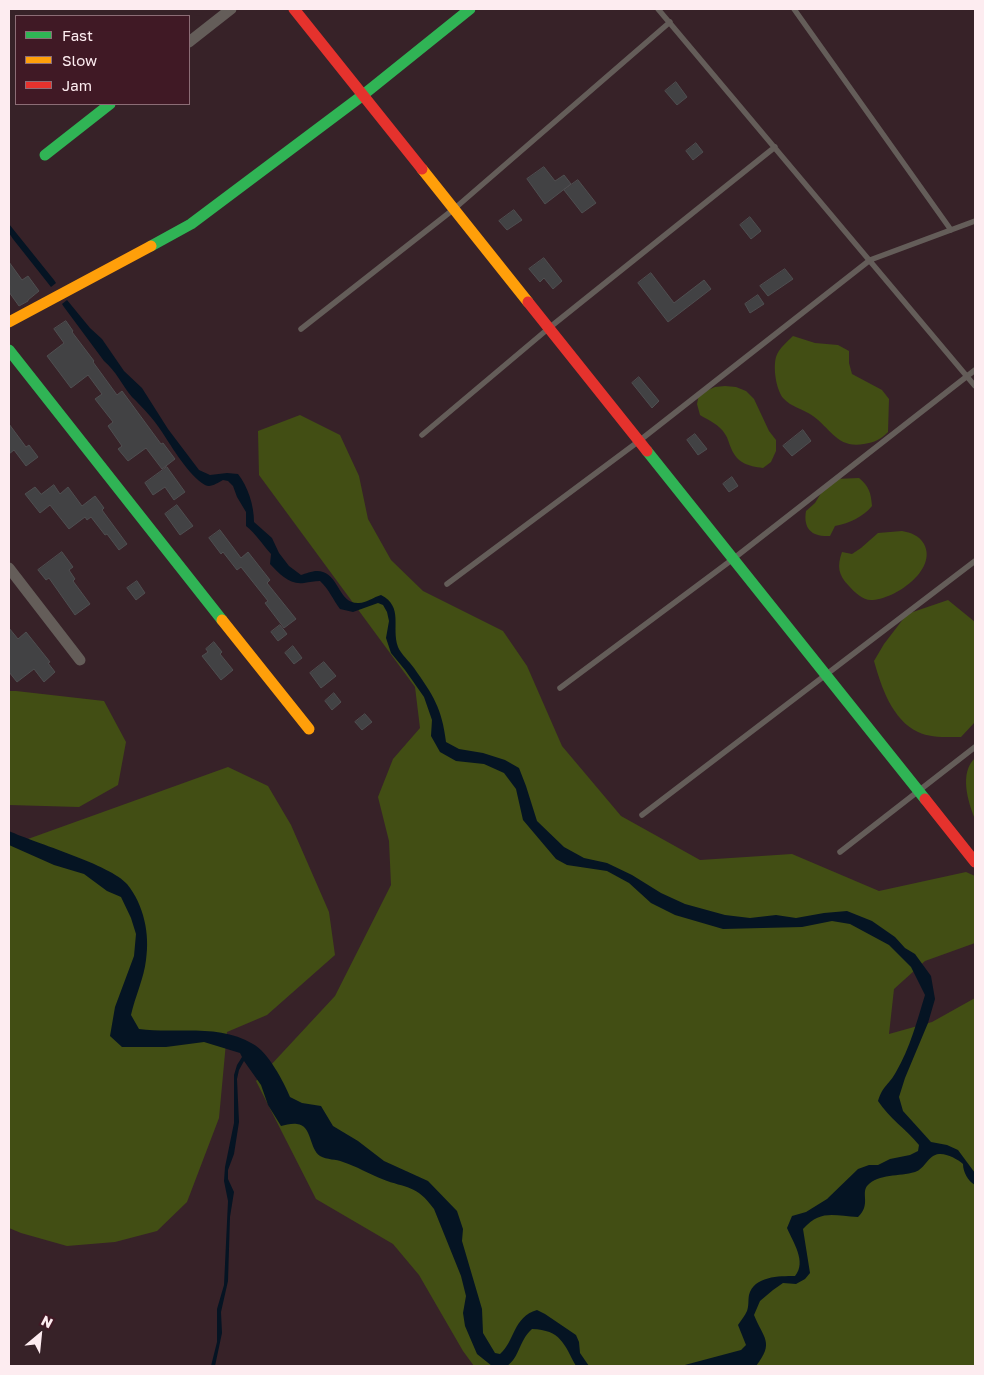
<!DOCTYPE html>
<html>
<head>
<meta charset="utf-8">
<style>
  body { margin:0 }
  #map { position:relative; width:984px; height:1375px; overflow:hidden; background:#372228; font-family:"Golos Text",sans-serif }
  canvas { display:block }
  .frame { position:absolute; inset:0; border:10px solid #fdecf0; pointer-events:none }
  .legend { position:absolute; left:15px; top:15px; width:175px; height:90px; box-sizing:border-box; background:#401925; border:1px solid #8c6d76; margin:0; padding:6px 9px; list-style:none; font-size:15px; color:#fdecf0 }
  .legend li { display:flex; align-items:center; gap:10px; height:25px }
  .legend b { width:25px; border:1px solid #8c6d76 }
  .north { position:absolute; left:15px; top:1310px; width:50px; height:50px; -webkit-text-stroke:4px #401925; paint-order:stroke; rotate:28deg; font-size:14px; font-weight:700; line-height:20px; text-align:center; color:#fdecf0 }
  .north::after { content:''; display:block; margin:auto; width:18px; height:22px; background:#fdecf0; clip-path:polygon(50% 0,100% 100%,50% 72%,0 100%) }
</style>
</head>
<body>
<div id="map">
<canvas width="984" height="1375"></canvas>
<div class="frame"></div>
<ul class="legend">
<li><b style="height:6px;background:#30b455"></b>Fast</li>
<li><b style="height:6px;background:#ff9f0a"></b>Slow</li>
<li><b style="height:6px;background:#e5322d"></b>Jam</li>
</ul>
<div class="north">N</div>
</div>
<script>
const c = document.querySelector('canvas').getContext('2d');
c.lineJoin = 'round';
function paint(path, color) { c.fillStyle = color; c.fill(path, 'evenodd'); }
function strokePath(path, color, width, dash) { c.strokeStyle = color; c.lineWidth = width; c.lineCap = dash ? 'butt' : 'round'; c.setLineDash(dash || []); c.stroke(path); }
const forest = new Path2D(`
  M793,336l22,7 23,2 11,6v12l3,11 30,16 7,9 -1,33c-8,8 -13,10 -24,12 -26,5 -33,-15 -51,-28 -10,-7 -22,-9 -30,-18 -7,-9 -10,-30 -7,-41 3,-9 11,-15 17,-21z
  M725,386l11,1 10,4 8,8 15,32 7,9v11l-5,11 -8,6c-15,-2 -26,-5 -32,-20 -2,-4 -3,-10 -6,-14 -5,-9 -17,-14 -25,-19l-3,-11 2,-10 16,-7z
  M300,415l40,20 19,41 9,43 23,41 32,31 80,40 24,35 35,80 59,70 79,44 92,-6 87,37 87,-19 9,4v67l-50,18 -31,28 -5,45 43,-12 43,-24v368h-501l-11,-15 -44,-76 -26,-31 -77,-45 -60,-118 79,-85 56,-111 -2,-44 -11,-44 15,-38 27,-31 -5,-41 -156,-212 -1,-44z
  M859,478c10,8 12,15 13,28 -9,11 -22,17 -37,20l-5,10c-18,1 -27,-7 -24,-25l9,-8 11,-18 9,-6z
  M902,531c9,2 17,4 22,13 14,26 -30,56 -53,56 -8,0 -17,-8 -22,-14 -11,-11 -12,-20 -7,-34l10,2 9,-6 17,-15z
  M948,600l27,22v100l-14,15c-14,0 -31,1 -43,-5 -26,-12 -37,-46 -44,-71l10,-17 23,-30z
  M9,691h7l88,10 22,41 -8,43 -39,22 -70,-2z
  M975,758v61c-7,-17 -16,-46 0,-61z
  M228,767l40,19 23,39 38,87 6,43 -68,60 -40,17 -8,86 -32,84 -30,29 -42,11 -48,4 -46,-13 -12,-5v-385l5,1z`);
const water = new Path2D(`
  M9,224l45,56 2,3 -5,4 -38,-48 -4,-6z
  M67,300l23,28 12,11 22,32 18,17 26,41 31,41 11,5 17,-2 11,1c10,13 16,31 16,48l18,16 7,15 10,13 12,9c6,-2 15,-6 22,-3 17,6 16,32 36,31 7,0 15,-6 22,-8 23,12 10,32 17,52 3,7 11,14 16,21 19,27 28,40 32,74l13,7 24,4 22,7 14,8 7,18 11,35 27,26 20,11 23,5 25,12 29,18 24,11 40,11 25,3 26,-3 20,3 28,-5 23,-2 25,10 23,16 10,11 10,6 16,22 4,23 -7,24 -23,55 -6,19 4,14 28,31 16,3 11,5 17,23v12c-7,-4 -12,-13 -12,-21 -5,-5 -17,-11 -24,-10 -11,1 -14,15 -24,18 -16,5 -36,1 -48,14 -6,8 4,19 -9,31 -24,-1 -37,-8 -55,12l7,44 -5,6 -9,5 -13,-1 -10,7 -13,11 -6,14c9,23 21,27 2,51h-75l60,-16 5,-5 -8,-20c3,-5 7,-9 9,-14 2,-5 1,-11 2,-16 5,-19 30,-19 46,-19 12,-14 -2,-34 -8,-48l5,-12 14,-4 21,-13 31,-30 11,-4h9l12,-6 20,-4 8,-4 1,-6c-13,-16 -30,-27 -41,-44 5,-16 11,-16 18,-29 14,-24 21,-51 29,-77l-14,-28 -22,-22 -39,-21 -18,-3 -30,6 -79,2 -48,-14 -24,-12 -22,-20 -22,-12 -40,-6 -11,-6 -33,-39 -7,-31 -12,-16 -20,-9 -28,-3 -16,-9 -9,-16 1,-16 -8,-23 -19,-27 -14,-17 -5,-15 3,-17 -2,-9 -4,-7 -5,-2 -25,9 -13,-3c-7,-9 -11,-20 -20,-28 -6,0 -10,1 -16,2 -15,2 -24,-9 -34,-19l1,-10c-9,-10 -15,-20 -25,-28v-14l-9,-15 -4,-11 -5,-5 -5,-1c-6,3 -12,8 -18,5 -16,-9 -33,-38 -43,-53 -9,-14 -19,-24 -30,-35 -10,-12 -16,-26 -28,-36l-40,-54 -2,-3z
  M9,831c26,12 102,34 118,53 17,21 23,50 19,76 -2,18 -11,37 -15,55l8,14c37,5 80,-6 114,15 15,8 31,38 37,53l12,6 19,3 12,20 25,15 26,20 44,20 29,30 6,18 -1,12 20,68 1,24 12,20 5,1c15,-13 13,-37 37,-44l8,4 31,21 3,7 1,11 9,13h-13c-12,-22 -15,-36 -44,-37 -13,11 -12,28 -25,37h-15l-15,-12 -12,-28 -2,-13 3,-17 -5,-20 -27,-67c-18,-25 -27,-20 -52,-30 -13,-5 -26,-13 -39,-17 -7,-3 -16,-2 -23,-6 -11,-7 -8,-31 -23,-32 -5,-1 -11,1 -16,2l-13,-21 -7,-20 -17,-24 -5,9 -2,9 2,43 -5,32 -6,16v9l6,13 -4,25 -2,64 -7,31 1,21 -7,33h-4l6,-24v-33l7,-24 4,-84 -4,-20 1,-14 9,-44v-48l3,-10 5,-8 -2,-4 -36,-11 -38,5h-44l-12,-11 5,-29 19,-51 2,-22 -5,-16 -10,-21 -14,-6 -23,-17 -30,-9 -45,-20z`);
const building = new Path2D(`
  M676,82l11,15 -10,8 -12,-14z
  M696,143l7,9 -10,8 -7,-9z
  M544,167l11,14 9,-6 7,9 -26,20 -18,-25z
  M578,180l18,23 -14,10 -18,-23z
  M514,210l8,10 -15,10 -8,-9z
  M750,217l11,14 -10,8 -11,-14z
  M544,258l18,23 -9,8 -9,-11 -4,4 -11,-13z
  M9,262l13,18 6,-4 11,15 -11,9v1l-9,5 -10,-14z
  M785,269l8,10 -25,17 -8,-10z
  M651,273l23,30 30,-23 7,9 -43,33 -30,-39z
  M758,295l6,9 -14,9 -5,-9z
  M66,321l7,10 -1,1 22,29 -1,1 24,33 5,-4 39,53 2,-1 12,16 -13,10 -16,-21 -18,13 -10,-12 4,-3 -14,-20 5,-4 -18,-23 7,-5 -14,-19 -17,13 -24,-32 17,-13 -10,-14z
  M639,377l20,24 -7,7 -20,-25z
  M9,424l17,23 3,-2 9,12 -12,9 -12,-16 -5,4z
  M803,430l8,11 -19,15 -9,-10z
  M695,434l12,15 -9,6 -11,-15z
  M167,467l18,25 -11,8 -9,-13 -12,8 -8,-12z
  M732,477l6,9 -9,6 -6,-8z
  M54,485l6,9 8,-7 14,19 13,-10 9,12 -2,2 25,34 -8,6 -12,-16 -2,1 -14,-18 -4,3 -2,-3 -16,12 -19,-24 -10,8 -15,-19 10,-7 6,7z
  M177,505l16,21 -13,9 -15,-21z
  M220,530l21,28 7,-6 22,28 -3,3 29,36 -12,9 -19,-25 3,-2 -27,-34 -4,3 -14,-18 -2,2 -12,-16z
  M62,552l11,15 -4,3 6,9 -2,2 17,23 -15,11 -26,-37 -3,2 -8,-10z
  M137,581l8,12 -9,7 -9,-12z
  M280,625l7,9 -9,7 -7,-9z
  M9,628l9,11 8,-7 24,30 -2,1 7,9 -11,10 -10,-13 -17,13 -8,-10z
  M214,642l8,10 -2,2 13,16 -12,10 -19,-24 6,-4 -2,-3z
  M293,646l9,12 -8,6 -9,-11z
  M324,662l12,14 -15,12 -11,-15z
  M334,693l7,9 -9,8 -7,-9z
  M365,714l7,8 -10,8 -7,-8z`);
const lane = new Path2D(`
  M658,9l317,377
  M794,9l157,221
  M301,329l153,-120 216,-187
  M422,435l127,-107 226,-181
  M447,584l192,-143 231,-181 105,-39
  M560,688l173,-129 242,-189
  M642,815l333,-254
  M840,852l135,-105`);
const street = new Path2D(`
  M189,42l42,-33
  M9,568l71,92`);
const fast = new Path2D(`
  M45,155l65,-51
  M151,246l40,-22 172,-129 107,-86
  M9,350l213,270
  M647,451l278,348`);
const slow = new Path2D(`
  M422,169l106,133
  M9,322l142,-76
  M222,620l87,109`);
const jam = new Path2D(`
  M294,9l128,160
  M528,302l119,149
  M925,799l50,63`);
paint(forest, '#424e14');
paint(water, '#051423');
paint(building, '#424244');
strokePath(building, '#4f4f51', 1);
strokePath(lane, '#645d59', 5.5);
strokePath(street, '#645d59', 11);
strokePath(fast, '#30b455', 11);
strokePath(slow, '#ff9f0a', 11);
strokePath(jam, '#e5322d', 11);
</script>
</body>
</html>
